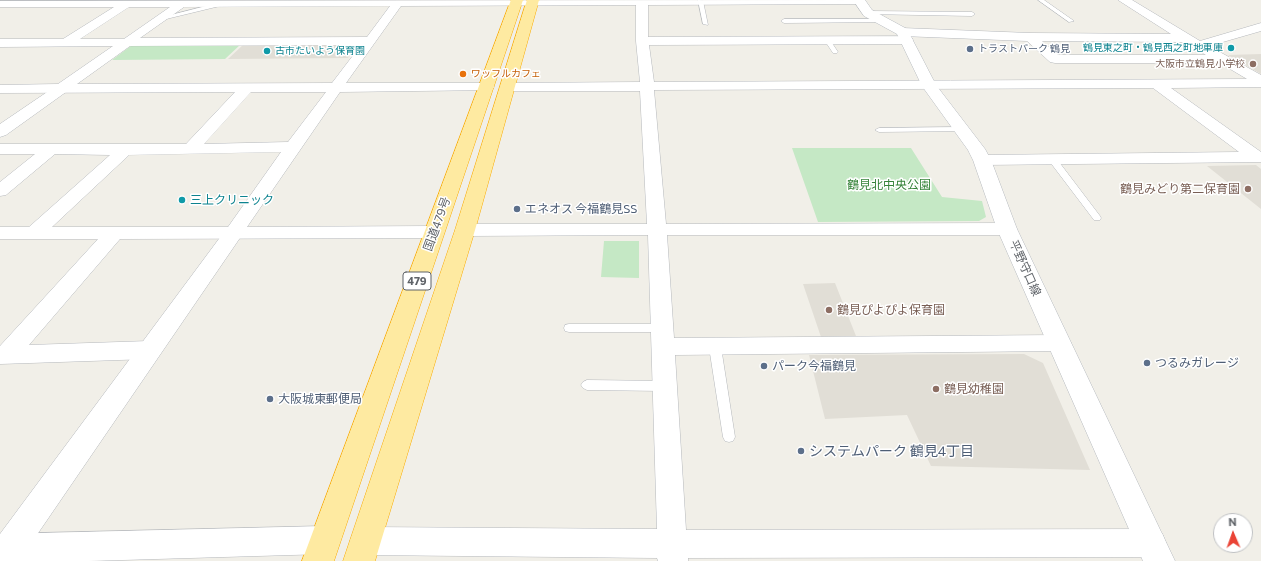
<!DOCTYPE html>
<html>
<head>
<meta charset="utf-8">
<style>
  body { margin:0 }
  #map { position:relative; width:1261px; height:561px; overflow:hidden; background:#f1efe8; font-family:Commissioner,sans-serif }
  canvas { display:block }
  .north { position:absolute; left:1213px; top:513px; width:40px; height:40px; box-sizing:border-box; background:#fff; border:1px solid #bfc1c3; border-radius:50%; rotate:358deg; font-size:11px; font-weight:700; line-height:16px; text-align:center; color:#5f6368 }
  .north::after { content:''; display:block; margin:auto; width:14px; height:18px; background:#ea4335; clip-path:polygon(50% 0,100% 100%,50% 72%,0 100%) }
</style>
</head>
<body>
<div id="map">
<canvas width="1261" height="561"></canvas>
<div class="north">N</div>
</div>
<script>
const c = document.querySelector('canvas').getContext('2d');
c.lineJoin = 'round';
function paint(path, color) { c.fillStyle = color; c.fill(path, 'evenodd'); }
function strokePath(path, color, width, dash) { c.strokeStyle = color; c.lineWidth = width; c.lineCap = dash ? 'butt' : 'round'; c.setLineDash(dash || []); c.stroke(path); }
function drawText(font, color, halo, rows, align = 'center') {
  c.font = font + ' Commissioner,"Noto Sans JP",sans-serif'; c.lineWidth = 3; c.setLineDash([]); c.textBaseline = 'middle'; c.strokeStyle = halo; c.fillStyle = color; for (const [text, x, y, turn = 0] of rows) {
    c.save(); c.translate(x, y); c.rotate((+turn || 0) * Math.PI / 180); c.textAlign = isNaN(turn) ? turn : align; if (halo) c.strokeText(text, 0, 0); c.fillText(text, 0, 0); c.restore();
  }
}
const education = new Path2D(`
  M354,43l3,3 -9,12 -120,1 16,-15z
  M1261,54v20l-33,-19z
  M1256,165l5,4v40l-54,-43z
  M835,283l21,53 -35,1 -18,-53z
  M1024,354l19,9 47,107 -159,-4 -24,-51 -82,4 -16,-64z`);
const green = new Path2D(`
  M241,44l-16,15 -113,1 20,-15z
  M792,148h119l31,49 40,4 4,16 -7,4 -161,1z
  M604,241h35v37l-38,-1z`);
const service = new Path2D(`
  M698,0l5,1 5,24 -5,-1z
  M1038,0h6l30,21 -5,1z
  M222,2l3,2 -1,1 -62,15 -3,-2z
  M868,11l104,1 3,2 -3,2 -106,-2v-2z
  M882,19l3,2 -1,1 -100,1 -3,-2 3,-2z
  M826,40h4l8,12 -1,1h-4l-8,-12z
  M961,127l4,2 -1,2 -85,1 -4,-2 4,-2z
  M1050,158h6l44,58 1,2 -1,2h-6l-44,-58z
  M569,324h92l4,1 1,3 -1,3 -4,1h-92l-4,-1 -1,-3 1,-3z
  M715,343l4,1 2,3 14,90 -2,4 -4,1 -4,-1 -2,-4 -14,-90 2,-3z
  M587,380l77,1 4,2 2,3 -2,3 -4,2 -77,-1 -4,-2 -2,-3 2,-3z`);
const minor = new Path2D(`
  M864,0l-1,3 -4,1 -211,1v32l259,-1 4,1 2,3 -2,3 -4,1 -258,1 5,37 593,-3 -27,-16h-165l-5,-1 -23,-21 -125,-5 -4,-1 -2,-3 2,-3 4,-1 128,5 141,1 -53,-34h14l68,41 61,-18v8l-52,15 52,29v12l-90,1 90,64v10l-279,3 -6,-1 -2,-4 2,-4 6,-1 257,-3 -86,-64 -499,2 12,134 341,-1 7,2 3,4 -3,4 -7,2h-340l7,103 385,-3 8,2 4,6 -4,6 -8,2 -384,4 11,175 465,-1 11,4 4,10 -4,10 -11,4 -463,1v3h-30l-1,-3 -292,-3 -11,-4 -4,-10 4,-10 11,-4 292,2 -9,-294 -183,1 -7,-2 -3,-4 3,-4 7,-2h182l-7,-133h-132l-5,-1 -2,-3 2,-3 5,-1 132,-1 -4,-41v-36l-235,1 -55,77h141l5,1 2,3 -2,3 -152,2 -93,135 187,-1 7,2 3,4 -3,4 -7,2 -314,1 -91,106 120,-4 8,3 4,6 -4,6 -8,3 -149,5v-18l98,-107h-98v-12h29l81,-72 -55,-1 -49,41 -6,1v-14l35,-28h-35v-10h186l49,-52 -235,1v-8l58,-1 55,-38 -113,1v-8h63l51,-32h-114v-6zM390,6l-23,31 -227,1 44,-31zM129,7h41l-46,32h-44zM1042,41l141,1 23,13h-148zM361,45l-29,38 -255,1 53,-38zM251,92h75l-38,50 -84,2zM281,152l-53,75h-176l77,-72z
  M325,526l11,4 4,10 -4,10 -11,4 -236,7h-89v-27z`);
const tertiary = new Path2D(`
  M61,85l5,1 2,3 -2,3 -60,43 -6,2v-13l56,-38z
  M234,226l7,2 3,4 -225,329h-19v-27l227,-306z`);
const secondary = new Path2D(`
  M853,0h12l7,10 35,19 29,56 49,64 6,11 26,69 158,332h-32l-146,-332 -24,-69 -5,-10 -46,-64 -25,-52 -33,-18z`);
const trunk = new Path2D(`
  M511,0h12l-189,561h-32z
  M527,0h12l-64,230 -100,331h-32l112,-331z`);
const markers = [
  [1231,48,4,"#0f9aa8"],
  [970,49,4,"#5c6f8a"],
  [267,51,4,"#0f9aa8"],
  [1253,64,4,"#8d6e63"],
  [463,74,4,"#e8710a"],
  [1248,189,4,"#8d6e63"],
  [182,200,4,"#0f9aa8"],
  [517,209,4,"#5c6f8a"],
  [829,310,4,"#8d6e63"],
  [1147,363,4,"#5c6f8a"],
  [764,366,4,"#5c6f8a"],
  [936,389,4,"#8d6e63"],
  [270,399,4,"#5c6f8a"],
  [801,451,4,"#5c6f8a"]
];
const farCulturenames = [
  ["鶴見東之町・鶴見西之町地車庫",1223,48],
  ["古市たいよう保育園",275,51,"left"]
];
const farServicenames = [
  ["トラストパーク 鶴見",978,49]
];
const farEducationnames = [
  ["大阪市立鶴見小学校",1245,64]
];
const farFoodnames = [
  ["ワッフルカフェ",471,74]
];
const shields = [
  [417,281,28]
];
const shieldNames = [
  ["479",417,281]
];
const parkNames = [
  ["鶴見北中央公園",889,185]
];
const educationNames = [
  ["鶴見みどり第二保育園",1240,189,"right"],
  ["鶴見ぴよぴよ保育園",837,310],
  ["鶴見幼稚園",944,389]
];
const cultureNames = [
  ["三上クリニック",190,200]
];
const serviceNames = [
  ["エネオス 今福鶴見SS",525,209],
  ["つるみガレージ",1155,363],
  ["パーク今福鶴見",772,366],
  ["大阪城東郵便局",278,399]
];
const streetNames = [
  ["国道479号",437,224,-70],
  ["平野守口線",1025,268,66]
];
const nearServicenames = [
  ["システムパーク 鶴見4丁目",809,451]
];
paint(education, '#e1ded6');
paint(green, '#c5e8c5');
strokePath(service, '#b5b8bc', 1);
strokePath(minor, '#b5b8bc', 1);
strokePath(tertiary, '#b5b8bc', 1);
strokePath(secondary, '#b6babf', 1);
strokePath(trunk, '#f9ab00', 1);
paint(service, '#fff');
paint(minor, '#fff');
paint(tertiary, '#fff');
paint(secondary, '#fff');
paint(trunk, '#feeaa1');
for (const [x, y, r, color] of markers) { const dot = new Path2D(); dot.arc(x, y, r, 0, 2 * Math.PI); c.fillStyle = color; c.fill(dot); strokePath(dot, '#fff', 1.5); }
drawText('10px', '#0d838f', '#fff', farCulturenames, 'right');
drawText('10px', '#4e5e75', '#fff', farServicenames, 'left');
drawText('10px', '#785e54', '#fff', farEducationnames, 'right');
drawText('10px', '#c56008', '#fff', farFoodnames, 'left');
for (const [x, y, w] of shields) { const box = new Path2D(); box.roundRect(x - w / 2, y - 9, w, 18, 3); c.fillStyle = '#fff'; c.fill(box); strokePath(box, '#5f6368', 1); }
drawText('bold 11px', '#5f6368', null, shieldNames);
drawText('12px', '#348238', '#fff', parkNames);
drawText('12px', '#785e54', '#fff', educationNames, 'left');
drawText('12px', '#0d838f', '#fff', cultureNames, 'left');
drawText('12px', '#4e5e75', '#fff', serviceNames, 'left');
drawText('12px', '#5f6368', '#fff', streetNames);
drawText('14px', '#4e5e75', '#fff', nearServicenames, 'left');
</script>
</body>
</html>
